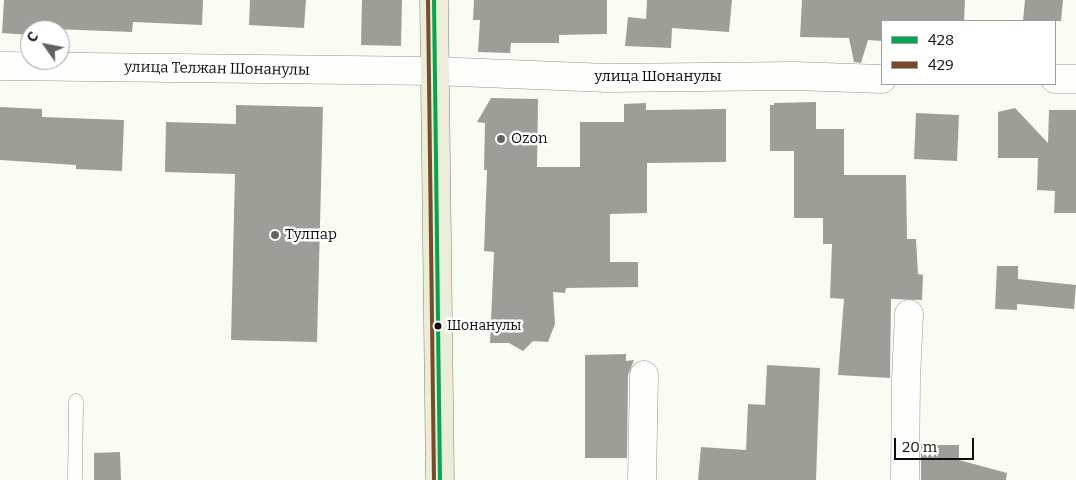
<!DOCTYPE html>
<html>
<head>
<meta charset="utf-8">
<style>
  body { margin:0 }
  #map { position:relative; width:1076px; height:480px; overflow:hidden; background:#fafcf4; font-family:Bitter,serif }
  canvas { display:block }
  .legend { position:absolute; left:881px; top:20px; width:175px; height:65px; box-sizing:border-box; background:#fff; border:1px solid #9f9f9f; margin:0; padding:6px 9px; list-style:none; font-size:15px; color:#0e0e0e }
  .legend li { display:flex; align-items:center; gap:10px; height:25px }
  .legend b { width:25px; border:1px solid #9f9f9f }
  .north { position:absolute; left:20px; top:20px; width:50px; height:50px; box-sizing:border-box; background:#fff; border:1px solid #9f9f9f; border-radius:50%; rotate:303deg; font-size:14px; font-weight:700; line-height:20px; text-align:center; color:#0e0e0e }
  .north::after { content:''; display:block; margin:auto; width:18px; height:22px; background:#61615e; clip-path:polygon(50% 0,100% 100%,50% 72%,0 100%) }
  .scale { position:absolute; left:894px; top:438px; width:80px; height:22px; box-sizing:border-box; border:2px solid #0e0e0e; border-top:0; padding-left:6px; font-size:15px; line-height:18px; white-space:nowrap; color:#0e0e0e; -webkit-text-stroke:4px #fff; paint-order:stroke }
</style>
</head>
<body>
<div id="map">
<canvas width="1076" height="480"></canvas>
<ul class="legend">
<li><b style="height:6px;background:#00a651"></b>428</li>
<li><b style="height:6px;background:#7a4b2a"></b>429</li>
</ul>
<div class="north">С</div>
<div class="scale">20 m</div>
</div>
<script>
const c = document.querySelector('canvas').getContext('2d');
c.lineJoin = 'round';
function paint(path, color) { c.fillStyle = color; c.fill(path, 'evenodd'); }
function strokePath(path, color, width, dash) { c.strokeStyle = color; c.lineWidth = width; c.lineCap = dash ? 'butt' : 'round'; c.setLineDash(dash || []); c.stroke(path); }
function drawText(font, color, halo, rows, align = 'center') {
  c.font = font + ' Bitter,serif'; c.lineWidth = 5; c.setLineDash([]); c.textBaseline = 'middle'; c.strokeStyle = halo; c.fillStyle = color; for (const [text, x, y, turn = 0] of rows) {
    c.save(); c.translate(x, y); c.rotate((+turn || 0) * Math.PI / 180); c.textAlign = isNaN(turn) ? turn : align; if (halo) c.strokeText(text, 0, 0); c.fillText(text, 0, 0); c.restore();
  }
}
const building = new Path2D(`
  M4,0h199l-1,25 -69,-3 -1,10 -79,-3 -23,1v5l-28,-2z
  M250,0h56l-2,28 -55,-3z
  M362,0h40l-1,46 -40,-1z
  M474,0h133v34l-48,1v8h-48l-1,10 -32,-1 2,-32h-7z
  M647,0h85l-3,32 -57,-4 -1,20 -46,-2 3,-29 18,2z
  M802,0h163l-1,21h-82v20l-14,-1 -7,23 -7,-1 -5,-24 -49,-1z
  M1025,0h38l-2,21h-38z
  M491,98l47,1 -1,68h43v-45h44v-18l22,-1v7l80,-1v53l-79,1v50l-37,1v48h28v25l-72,1 -1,5 -12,-1 2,32 -7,18 -15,-1 -10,10 -14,-8h-19l4,-91 -10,-1 3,-81h-3l1,-47 -8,-1z
  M816,102v27h28v46h62l1,64h9l2,35 5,1 -1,25 -31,-1 -1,79 -52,-3 6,-76 -14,-1 2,-54h-9v-26h-29v-67h-24v-46h4v-2z
  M236,105l87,2 -6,235 -86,-2 4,-166 -70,-2 1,-50 70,2z
  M0,107l42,2v8l82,3 -2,51 -46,-2v-4l-76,-5z
  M1015,108l33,35 1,-33h27v103h-22l1,-22 -18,-1 1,-32h-40v-46z
  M916,113l43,2 -2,46 -43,-2z
  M997,266h21v13l58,6 -2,24 -57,-5v6l-22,-1z
  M626,354v7l8,-1 -6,15 -1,83h-42v-103z
  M767,365l53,3 -4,112h-118l3,-33 45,3 2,-46 17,1z
  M921,445h38v15l48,13 -1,7h-85z
  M120,452l1,28h-27v-27z`);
const lane = new Path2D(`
  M75,480l1,-79`);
const street = new Path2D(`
  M0,66l434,5 173,7 188,-2 87,3
  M1055,79h21
  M642,480l2,-105
  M905,480l1,-101 3,-65`);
const primary = new Path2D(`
  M434,0l6,480`);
const bus1 = new Path2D(`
  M434,0l6,480`);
const bus2 = new Path2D(`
  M428,0l6,480`);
const markers = [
  [501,139,5,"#61615e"],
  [275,235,5,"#61615e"],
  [438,326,4.5,"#0e0e0e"]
];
const busNames = [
  ["Шонанулы",447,326]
];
const streetNames = [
  ["улица Телжан Шонанулы",217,69,1],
  ["улица Шонанулы",658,77]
];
const poiNames = [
  ["Ozon",511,139],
  ["Тулпар",285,235]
];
paint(building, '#9e9e99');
strokePath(lane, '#949592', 15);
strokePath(street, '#949592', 29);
strokePath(primary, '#82827f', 29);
strokePath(lane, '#fefffd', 14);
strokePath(street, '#fefffd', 28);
strokePath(primary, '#ebedd9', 28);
strokePath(bus1, '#00a651', 4);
strokePath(bus2, '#7a4b2a', 4);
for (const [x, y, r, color] of markers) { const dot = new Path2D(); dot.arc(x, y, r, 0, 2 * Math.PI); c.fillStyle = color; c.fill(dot); strokePath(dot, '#fff', 2); }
drawText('14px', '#0e0e0e', '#fff', busNames, 'left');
drawText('15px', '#0e0e0e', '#fff', streetNames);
drawText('15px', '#0e0e0e', '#fff', poiNames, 'left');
</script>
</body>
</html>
